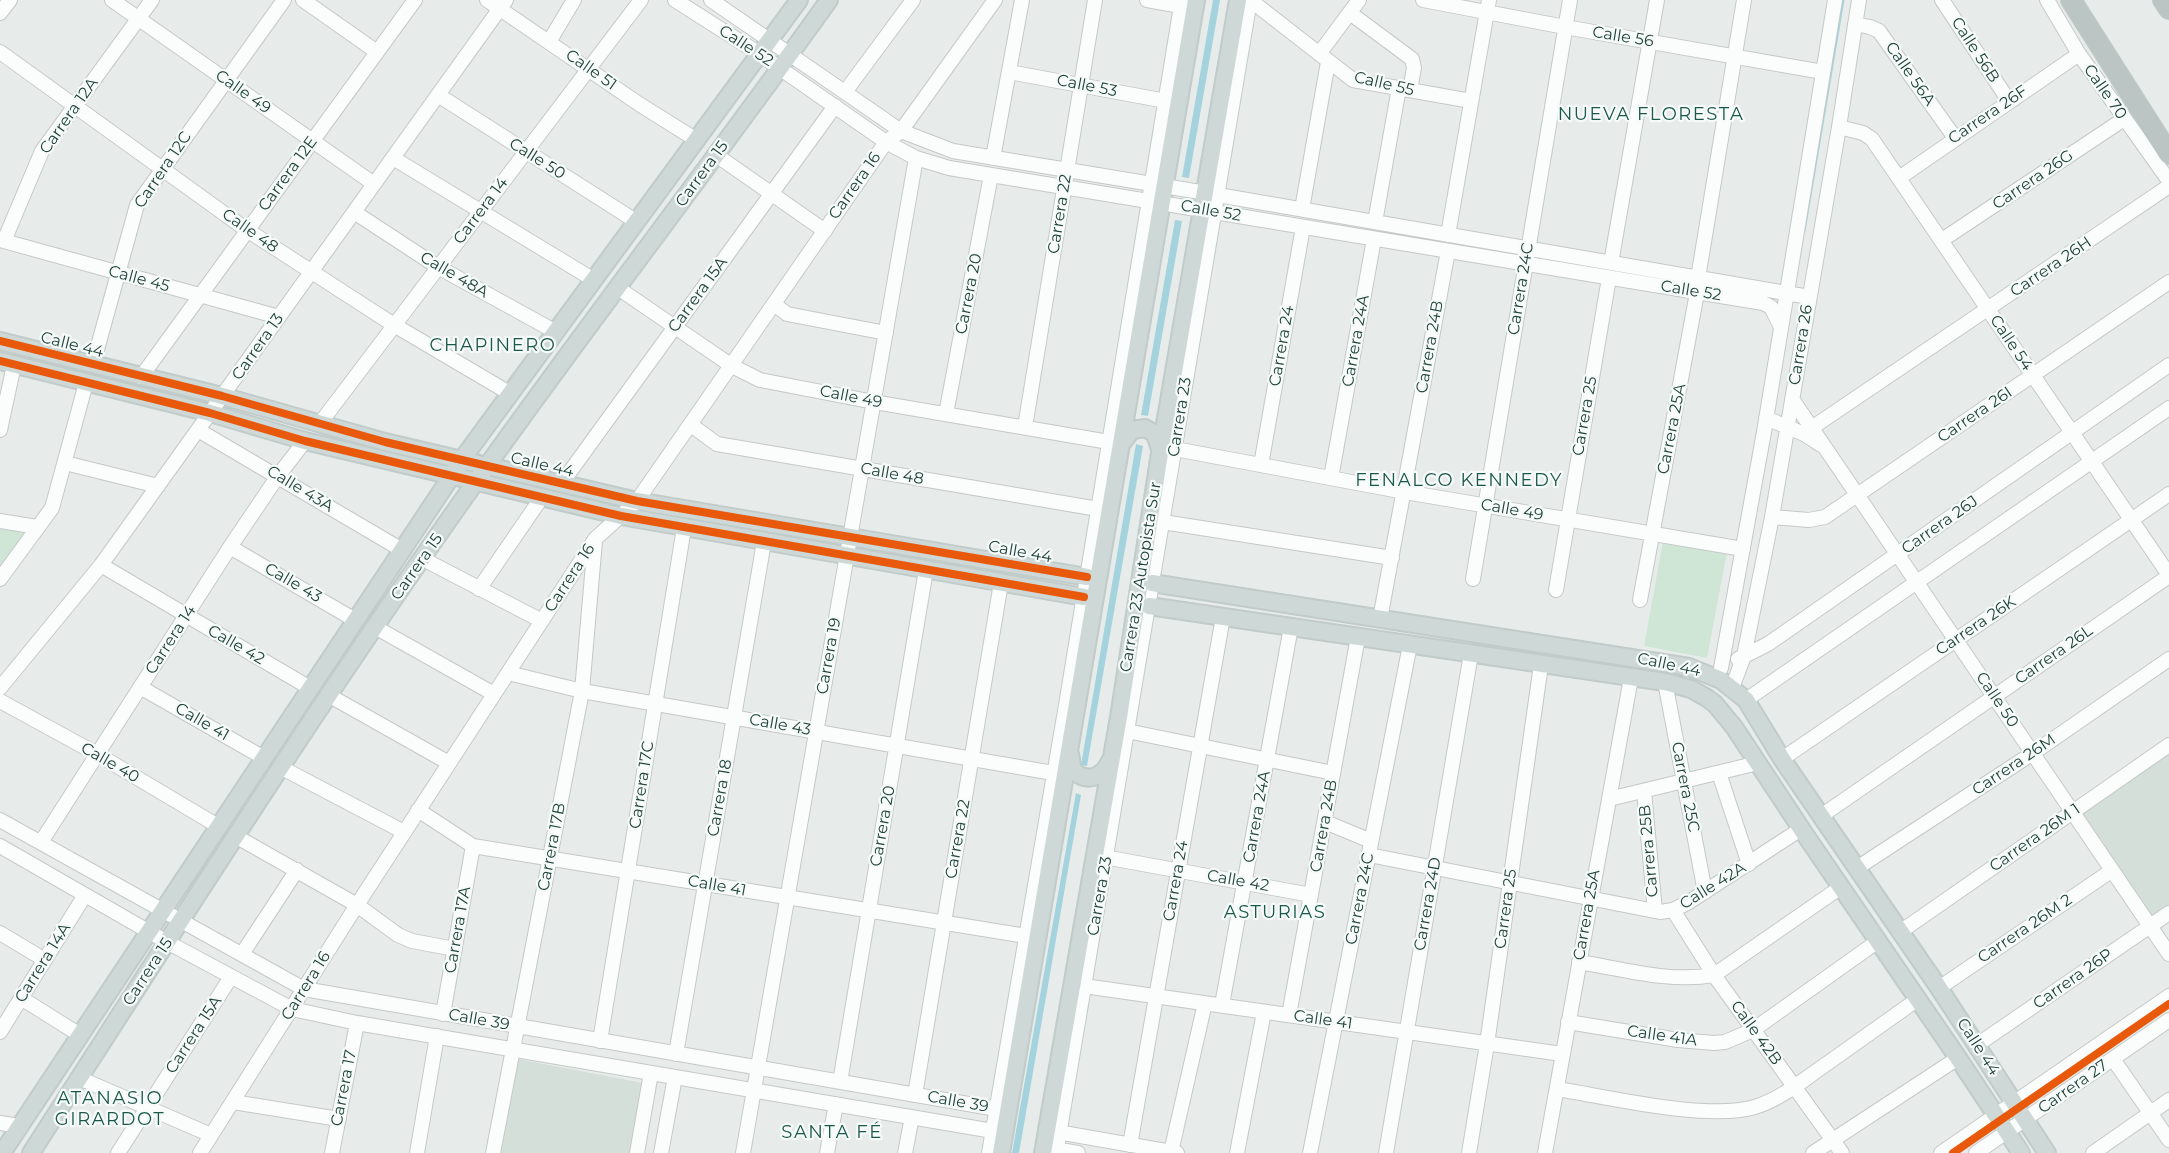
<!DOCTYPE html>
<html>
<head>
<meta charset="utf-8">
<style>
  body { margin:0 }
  canvas { display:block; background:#e7ecea }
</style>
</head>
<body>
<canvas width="2169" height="1153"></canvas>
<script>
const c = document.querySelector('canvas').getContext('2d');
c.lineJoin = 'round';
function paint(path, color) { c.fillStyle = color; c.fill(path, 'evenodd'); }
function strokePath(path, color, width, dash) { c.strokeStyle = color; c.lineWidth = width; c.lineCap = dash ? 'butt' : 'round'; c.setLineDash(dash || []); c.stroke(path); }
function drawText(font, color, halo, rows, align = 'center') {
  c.font = font + ' Montserrat,sans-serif'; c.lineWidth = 4.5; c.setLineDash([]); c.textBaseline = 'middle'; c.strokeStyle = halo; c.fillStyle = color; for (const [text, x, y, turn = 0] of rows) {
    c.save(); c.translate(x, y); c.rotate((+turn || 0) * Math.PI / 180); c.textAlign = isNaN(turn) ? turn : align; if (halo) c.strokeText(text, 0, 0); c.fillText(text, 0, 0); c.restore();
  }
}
const built = new Path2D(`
  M2169,745v168l-20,13 -77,-114z
  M518,1059l125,24 -13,70h-130z`);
const green = new Path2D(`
  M0,520l37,7 -37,52z
  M1663,541l64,11 -20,106 -63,-12z`);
const water = new Path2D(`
  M1213,0h7l-31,178 -7,-1z
  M1175,220l7,1 -34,195 -7,-1z
  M1136,444l7,2 -56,320 -6,-1z
  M1076,793l5,2 -62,358h-7z`);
const stream = new Path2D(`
  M1804,231l39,-231`);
const minor = new Path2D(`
  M112,0l262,184
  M303,0l74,52
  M487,0l152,104 56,35
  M675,0l80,51 131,91 30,16 33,10 814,135 8,4 9,18
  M711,0l190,131 52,20 265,44 591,102
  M1147,0l34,6
  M1250,0l103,80 118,21
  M1423,0l142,27 258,45
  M1942,0l67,101
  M2047,0l32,54 90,127
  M0,13l10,-13
  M1350,13l62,46 2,9 -4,22
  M1855,24l15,3 9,4 76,107
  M549,42l25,-42
  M0,52l247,178 147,95 117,69
  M1319,54l40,-54
  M1009,72l157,29
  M845,92l68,-92
  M438,95l199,127
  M1839,127l24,6 9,6 297,436
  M716,155l109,76
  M393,158l201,122
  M993,158l29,-158
  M1899,178l180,-124
  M1302,209l26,-147
  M354,212l84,55 118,65
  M1375,222l24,-134
  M1448,235l41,-235
  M0,240l279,77
  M1942,240l182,-121
  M4,241l38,-90 110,-151
  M1611,263l46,-263
  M1698,278l46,-278
  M618,288l114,78 28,14 114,22 235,40
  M774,304l13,10 99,19
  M93,364l44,-159 147,-205
  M141,377l274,-377
  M1792,399l377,555
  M946,414l45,-239
  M1766,418l38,16 19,12
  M321,422l320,-422
  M691,425l26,19 381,65
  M1025,427l70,-427
  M1813,427l356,-241
  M0,430l14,-65
  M198,430l204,120
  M1175,449l230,43 338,57
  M65,463l93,23
  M1261,465l42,-238
  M1331,478l43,-239
  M561,484l274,-378
  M1772,517l37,3 16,-3 344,-235
  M0,521l37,6
  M1163,522l229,36
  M230,547l125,73
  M423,559l119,62
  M101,565l209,123
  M0,579l52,-71 34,-125
  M1473,579l97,-579
  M479,589l63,-92
  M1556,590l53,-312
  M1640,600l57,-307
  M1380,619l68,-368
  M375,627l119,67
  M1738,659l30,-15 401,-279
  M1721,668l43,-236 71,-432
  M508,673l74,18 471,82
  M1665,682l40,210
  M140,687l124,71
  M0,688l101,-123 405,-565
  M1732,688l12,-32 28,-139 67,-390 20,-127
  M330,696l119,67
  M1746,700l423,-292
  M0,701l97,53 121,72
  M1127,731l206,42
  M1782,759l387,-265
  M282,768l122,64
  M1719,773l30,91
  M1644,791l11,120
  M1609,799l149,-36
  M418,810l55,36 553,90
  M1821,816l348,-240
  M0,820l304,169 693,120
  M1325,822l46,19
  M237,837l120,68 41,30 14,6 43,8
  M41,842l189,-295 48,-71 27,-35
  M0,846l167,96 125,67 65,14 636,108
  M1369,855l291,57 13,-2 16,-8 112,-73
  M1099,856l212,39
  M1857,868l176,-115 136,-94
  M1673,910l41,65 128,178
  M1900,932l269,-187
  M0,933l45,27
  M242,954l55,-84
  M1579,962c44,7 91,21 135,13l127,-88
  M1084,986l478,68
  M1939,988l172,-117
  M21,998l59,37
  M1222,1005l69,-378
  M443,1014l30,-168
  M1289,1015l69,-378
  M1568,1022l110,18 36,3 11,-1 28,-12 125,-89
  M0,1032l85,-137
  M600,1041l84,-513
  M1977,1045l192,-132
  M676,1054l88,-512
  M2113,1059l56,81
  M79,1078l132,57
  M840,1082l86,-512
  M1557,1089c52,8 149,32 198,18 26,-8 48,-27 70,-42 31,-22 62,-44 93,-66
  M915,1095l86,-512
  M233,1102l106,17
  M0,1123l19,3
  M1052,1131l125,22
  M1130,1145l93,-528
  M1048,1148l30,5
  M1171,1152l34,-149
  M118,1153l113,-176
  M200,1153l157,-248 238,-366 42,-38 249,-359 15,-11 94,-131
  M332,1153l25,-130
  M417,1153l20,-117
  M493,1153l89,-462 13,-150
  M637,1153l14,-80
  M661,1153l14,-76
  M743,1153l173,-995
  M827,1153l9,-49
  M905,1153l7,-36
  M989,1153l77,-448 116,-705
  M1056,1153l194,-1153
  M1237,1153l27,-141
  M1310,1153l100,-508
  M1386,1153l85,-499
  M1469,1153l18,-109 54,-379
  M1545,1153l86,-475
  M1813,1153l145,-95
  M1941,1153l228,-157
  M1976,1153l193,-133
  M2093,1153l76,-53`);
const major = new Path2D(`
  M0,341l222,55 163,46 252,59 450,76
  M0,361l210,52 95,28 316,75 463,81
  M1123,442l9,-12 13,-2 10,6 5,15
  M1152,583l537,84 32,13 25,20 36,59 157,229 108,165
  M1149,606l516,76 26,7 16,9 8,6 19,23 72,109 152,222 63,95
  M1070,754l3,16c14,14 30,7 37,-9
  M2,1153l464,-699 333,-454
  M31,1153c149,-231 296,-464 456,-687 112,-157 230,-309 342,-466
  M1001,1153l195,-1153
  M1043,1153l76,-436 41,-264 78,-453`);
const highway = new Path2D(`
  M2071,0l98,154
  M2163,0l6,9`);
const cycleway = new Path2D(`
  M0,341l222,55 163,46 252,59 450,76
  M0,361l210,52 95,28 316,75 463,81
  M1953,1153l216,-149`);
const streetNames = [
  ["Calle 56",1623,37,9],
  ["Calle 52",746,46,33],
  ["Calle 56B",1975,50,57],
  ["Calle 51",591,70,35],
  ["Calle 56A",1910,74,55],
  ["Calle 55",1384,84,13],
  ["Calle 53",1087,86,11],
  ["Calle 49",243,92,35],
  ["Calle 70",2105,92,55],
  ["Carrera 26F",1988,115,-34],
  ["Carrera 12A",69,116,-55],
  ["Calle 50",537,159,32],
  ["Carrera 12C",163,170,-56],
  ["Carrera 12E",288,174,-54],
  ["Carrera 15",702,174,-54],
  ["Carrera 26G",2033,180,-34],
  ["Carrera 16",855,186,-55],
  ["Carrera 14",481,211,-53],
  ["Calle 52",1211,211,10],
  ["Carrera 22",1060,214,-81],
  ["Calle 48",250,231,35],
  ["Carrera 26H",2051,267,-34],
  ["Calle 48A",454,275,30],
  ["Calle 45",139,279,15],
  ["Carrera 24C",1521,289,-81],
  ["Calle 52",1691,291,9],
  ["Carrera 20",969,294,-79],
  ["Carrera 15A",698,295,-54],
  ["Carrera 24A",1356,341,-80],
  ["Calle 54",2011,343,56],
  ["Calle 44",72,345,14],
  ["Carrera 26",1801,345,-81],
  ["Carrera 24",1282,346,-80],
  ["Carrera 13",258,347,-55],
  ["Carrera 24B",1430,347,-80],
  ["Calle 49",851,397,11],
  ["Carrera 26I",1975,415,-34],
  ["Carrera 25",1585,416,-80],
  ["Carrera 23",1180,417,-81],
  ["Carrera 25A",1672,429,-79],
  ["Calle 44",542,465,13],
  ["Calle 48",892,474,10],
  ["Calle 43A",300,489,31],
  ["Calle 49",1512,510,10],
  ["Carrera 26J",1940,525,-35],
  ["Calle 44",1020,552,10],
  ["Carrera 15",417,567,-55],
  ["Carrera 23 Autopista Sur",1141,577,-81],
  ["Carrera 16",570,578,-57],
  ["Calle 43",293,583,30],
  ["Carrera 26K",1976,626,-34],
  ["Carrera 14",171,640,-57],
  ["Calle 42",236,645,30],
  ["Carrera 26L",2054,655,-35],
  ["Carrera 19",829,656,-80],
  ["Calle 44",1669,665,12],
  ["Calle 50",1997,700,56],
  ["Calle 41",202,722,30],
  ["Calle 43",780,725,10],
  ["Calle 40",110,763,30],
  ["Carrera 26M",2014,765,-34],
  ["Carrera 17C",642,785,-81],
  ["Carrera 25C",1685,787,79],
  ["Carrera 18",720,798,-80],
  ["Carrera 24A",1257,817,-80],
  ["Carrera 20",883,826,-80],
  ["Carrera 24B",1324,826,-80],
  ["Carrera 26M 1",2035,838,-35],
  ["Carrera 22",958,839,-80],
  ["Carrera 17B",552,847,-79],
  ["Carrera 25B",1649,851,-95],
  ["Carrera 24",1176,881,-80],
  ["Calle 42",1238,881,10],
  ["Calle 41",717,886,10],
  ["Calle 42A",1713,886,-32],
  ["Carrera 23",1100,896,-80],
  ["Carrera 24C",1360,899,-79],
  ["Carrera 24D",1428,904,-80],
  ["Carrera 25",1506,909,-82],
  ["Carrera 25A",1587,915,-80],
  ["Carrera 26M 2",2025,929,-34],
  ["Carrera 17A",458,930,-80],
  ["Carrera 14A",43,963,-58],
  ["Carrera 15",148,972,-57],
  ["Carrera 26P",2073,979,-35],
  ["Carrera 16",306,986,-58],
  ["Calle 39",479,1020,10],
  ["Calle 41",1323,1020,8],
  ["Calle 42B",1756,1033,54],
  ["Carrera 15A",194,1035,-57],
  ["Calle 41A",1662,1036,8],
  ["Calle 44",1978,1047,57],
  ["Carrera 27",2073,1087,-35],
  ["Carrera 17",344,1088,-79],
  ["Calle 39",958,1102,10]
];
const neighbourhoodNames = [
  ["NUEVA FLORESTA",1651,115],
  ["CHAPINERO",493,346],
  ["FENALCO KENNEDY",1459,481],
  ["ASTURIAS",1275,913],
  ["ATANASIO",110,1099],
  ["GIRARDOT",110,1120],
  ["SANTA FÉ",832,1133]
];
paint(built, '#d4dfda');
paint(green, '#cfe6d7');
paint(water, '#a4d3de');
strokePath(stream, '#a4d3de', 3);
strokePath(minor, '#c4c9c7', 16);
strokePath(major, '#c1cbc9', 20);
strokePath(highway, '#c1cbc9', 22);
strokePath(minor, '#fbfcfc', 14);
strokePath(major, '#ced8d6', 16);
strokePath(highway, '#bbc5c3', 20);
strokePath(cycleway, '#e8590c', 8);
drawText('16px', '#21433c', '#f6fbf9', streetNames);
c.letterSpacing = '1.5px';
drawText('18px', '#1b584c', '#f6fbf9', neighbourhoodNames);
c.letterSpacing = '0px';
</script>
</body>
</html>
